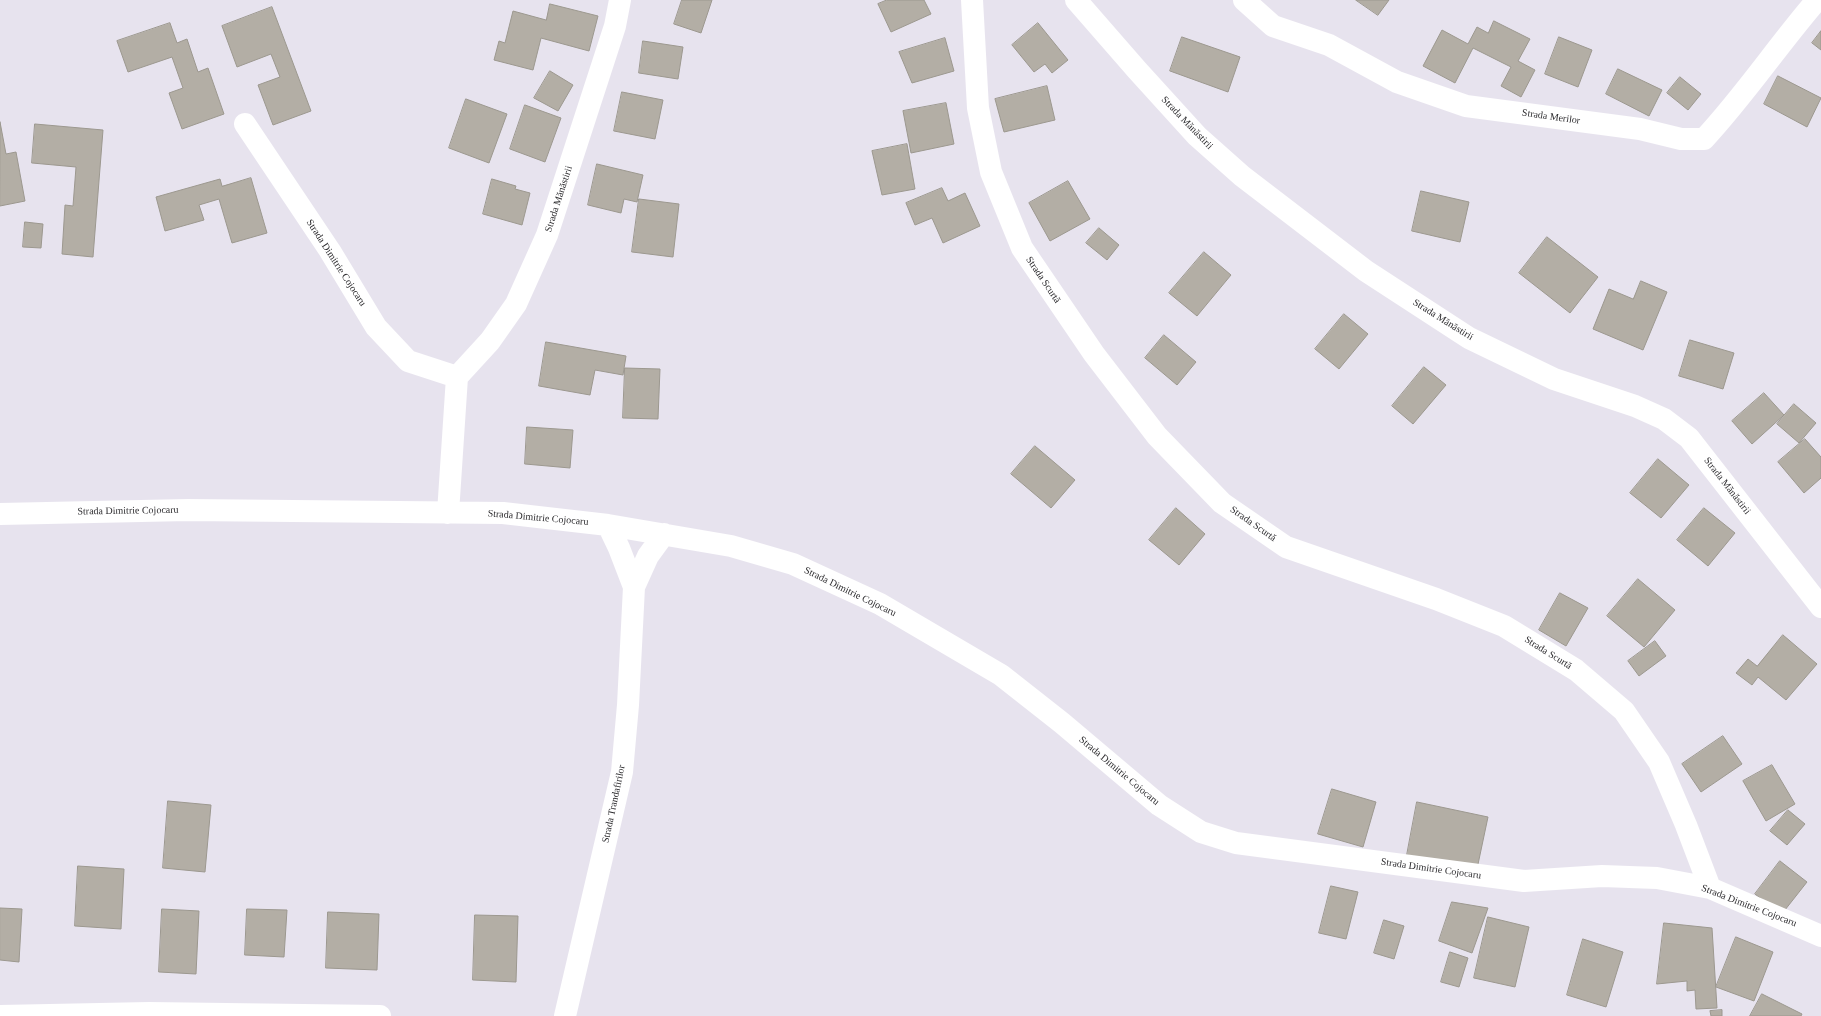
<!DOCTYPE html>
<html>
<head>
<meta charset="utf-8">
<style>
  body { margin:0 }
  canvas { display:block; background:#e7e3ee }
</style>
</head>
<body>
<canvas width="1821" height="1016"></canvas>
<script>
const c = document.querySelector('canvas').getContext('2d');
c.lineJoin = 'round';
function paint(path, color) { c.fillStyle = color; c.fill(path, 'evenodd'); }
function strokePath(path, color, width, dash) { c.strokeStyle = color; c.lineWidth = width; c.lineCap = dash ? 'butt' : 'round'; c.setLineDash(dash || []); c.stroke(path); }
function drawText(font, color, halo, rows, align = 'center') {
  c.font = font + ' "Times New Roman",serif'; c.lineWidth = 3.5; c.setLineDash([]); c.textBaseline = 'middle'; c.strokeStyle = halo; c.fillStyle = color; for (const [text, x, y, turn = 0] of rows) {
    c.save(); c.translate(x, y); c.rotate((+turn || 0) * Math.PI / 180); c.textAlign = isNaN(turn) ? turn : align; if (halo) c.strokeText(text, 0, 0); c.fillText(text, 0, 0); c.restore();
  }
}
const building = new Path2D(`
  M682,0h30l-11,33 -27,-9z
  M887,0h37l7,14 -40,18 -13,-28z
  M1356,0h33l-11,15z
  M550,4l48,12 -9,35 -48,-13 -8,32 -39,-10 5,-19 6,2 8,-32 33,9z
  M272,7l39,104 -38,14 -15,-40 22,-8 -9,-23 -34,13 -15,-41z
  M1494,21l36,18 -12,22 17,9 -14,27 -20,-11 10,-19 -38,-19 -18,35 -32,-17 19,-36 26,14 9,-17 11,6z
  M170,23l7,20 10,-4 11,33 10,-4 16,46 -42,15 -13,-36 14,-5 -11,-31 -44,15 -11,-31z
  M1038,23l30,37 -16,13 -7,-9 -11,8 -22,-27z
  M1821,31v19l-9,-7z
  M1182,37l58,20 -12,35 -58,-21z
  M1559,37l33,13 -14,37 -33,-13z
  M945,38l9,33 -42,12 -13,-31z
  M643,41l40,6 -5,32 -39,-6z
  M1618,69l44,21 -13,26 -43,-22z
  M550,71l23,14 -15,26 -24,-13z
  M1778,76l43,22 -14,29 -43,-23z
  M1680,77l21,17 -13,16 -21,-17z
  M1047,86l8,34 -51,12 -9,-33z
  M622,92l41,8 -8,39 -41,-8z
  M466,99l41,15 -18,49 -40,-15z
  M946,103l8,41 -43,9 -8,-42z
  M525,105l36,13 -16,44 -35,-13z
  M0,122l6,32 10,-2 9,49 -25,5z
  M35,124l68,6 -10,127 -31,-3 3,-49 8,1 3,-39 -44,-4z
  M907,144l8,45 -33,6 -10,-44z
  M597,164l46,11 -6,27 -13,-3 -3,14 -33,-8z
  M251,178l16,55 -35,10 -13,-44 -20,6 5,15 -39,11 -9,-34 64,-18 2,7z
  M492,179l24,7 -1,3 15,4 -8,32 -39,-11z
  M1068,181l22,38 -40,22 -21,-38z
  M942,188l6,13 17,-8 15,33 -37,17 -11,-25 -17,7 -9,-22z
  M1421,191l48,11 -9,40 -48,-11z
  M639,199l40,5 -6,53 -41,-5z
  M25,222l18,2 -2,24 -18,-1z
  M1099,228l20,17 -12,15 -21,-17z
  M1547,237l51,40 -28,36 -51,-40z
  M1204,252l27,23 -34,41 -28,-23z
  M1641,281l26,11 -24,58 -50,-21 16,-40 24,10z
  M1344,314l24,20 -29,35 -24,-20z
  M1164,335l32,27 -19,23 -32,-27z
  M1690,340l44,13 -11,36 -44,-13z
  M546,342l80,14 -3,19 -28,-5 -5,25 -51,-9z
  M1424,367l22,18 -33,39 -21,-18z
  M625,368l35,1 -2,50 -35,-1z
  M1764,393l20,22 -32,29 -20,-23z
  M1794,404l22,19 -17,20 -22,-19z
  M527,427l46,3 -3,38 -45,-4z
  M1805,439l16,18v21l-17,15 -26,-31z
  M1035,446l40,34 -24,28 -40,-34z
  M1658,459l31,26 -28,33 -31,-25z
  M1176,508l29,26 -26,31 -30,-25z
  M1704,508l31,25 -27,33 -31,-26z
  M1638,579l37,31 -31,37 -37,-31z
  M1560,593l28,15 -22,38 -27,-16z
  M1783,635l34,29 -31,36 -28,-23 -6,8 -16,-12 12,-14 9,7z
  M1655,641l11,15 -27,20 -11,-15z
  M1723,736l19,28 -41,28 -19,-28z
  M1772,765l23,39 -29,17 -23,-40z
  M1332,789l44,13 -13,45 -45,-13z
  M168,801l43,4 -6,67 -42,-4z
  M1417,802l71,15 -11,52 -70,-14z
  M1788,810l17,14 -18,21 -17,-14z
  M1780,861l27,21 -26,33 -26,-21z
  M78,866l46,3 -3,60 -46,-3z
  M1331,886l27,6 -12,47 -27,-6z
  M1452,902l36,6 -16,45 -33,-12z
  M0,908l22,1 -3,53 -19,-2z
  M162,909l37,2 -3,63 -37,-2z
  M247,909l40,1 -3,47 -39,-2z
  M328,912l51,2 -2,56 -51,-2z
  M475,915l43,1 -2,66 -43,-2z
  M1488,917l41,10 -14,60 -41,-9z
  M1384,920l20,6 -10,33 -20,-6z
  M1664,923l48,5 5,80 -21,1 -1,-19 -8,1v-10l-30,3z
  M1736,937l37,15 -19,49 -38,-14z
  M1583,939l40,13 -17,55 -39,-12z
  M1450,952l18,6 -9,29 -18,-5z
  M1762,994l40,20 -1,2h-51z
  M1722,1010v6h-11l-1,-5z`);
const street = new Path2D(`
  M972,0l6,108 13,64 31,76 72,106 63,82 65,67 64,44 150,52 68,27 72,44 48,41 35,51 27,63 24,63
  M1244,0l29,26 56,19 68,37 69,24 174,23 41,10h23c41,-44 74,-94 113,-139
  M245,124l85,127 46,76 32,34 49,16
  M457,377l33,-36 26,-37 31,-69 68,-209 5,-26
  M448,513l9,-136
  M0,514l188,-4 315,3 105,12 123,21 62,18 87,40 121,71 61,48 97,82 42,27 35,11 288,38 78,-5 55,2 53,10 111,48
  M608,525l11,23 15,39
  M0,1016l149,-3 231,3
  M565,1016l57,-244 6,-67 6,-118 14,-31 16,-22`);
const secondary = new Path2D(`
  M1076,0l61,70 60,66 45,40 124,95 103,67 85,41 81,27 29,13 25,19 132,169`);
const streetNames = [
  ["Strada Merilor",1551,117,8],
  ["Strada Mănăstirii",1187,123,46],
  ["Strada Mănăstirii",559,199,-72],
  ["Strada Dimitrie Cojocaru",336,263,57],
  ["Strada Scurtă",1043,280,56],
  ["Strada Mănăstirii",1443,320,32],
  ["Strada Mănăstirii",1727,486,52],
  ["Strada Dimitrie Cojocaru",128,511,-1],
  ["Strada Dimitrie Cojocaru",538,518,5],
  ["Strada Scurtă",1253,524,35],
  ["Strada Dimitrie Cojocaru",850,592,26],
  ["Strada Scurtă",1548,653,32],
  ["Strada Dimitrie Cojocaru",1119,771,40],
  ["Strada Trandafirilor",614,804,-78],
  ["Strada Dimitrie Cojocaru",1431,869,8],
  ["Strada Dimitrie Cojocaru",1749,906,21]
];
paint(building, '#b3aea5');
strokePath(building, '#9c988f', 1);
strokePath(street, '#fff', 22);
strokePath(secondary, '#fff', 22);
drawText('10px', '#2c2b2e', '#fff', streetNames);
</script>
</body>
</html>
